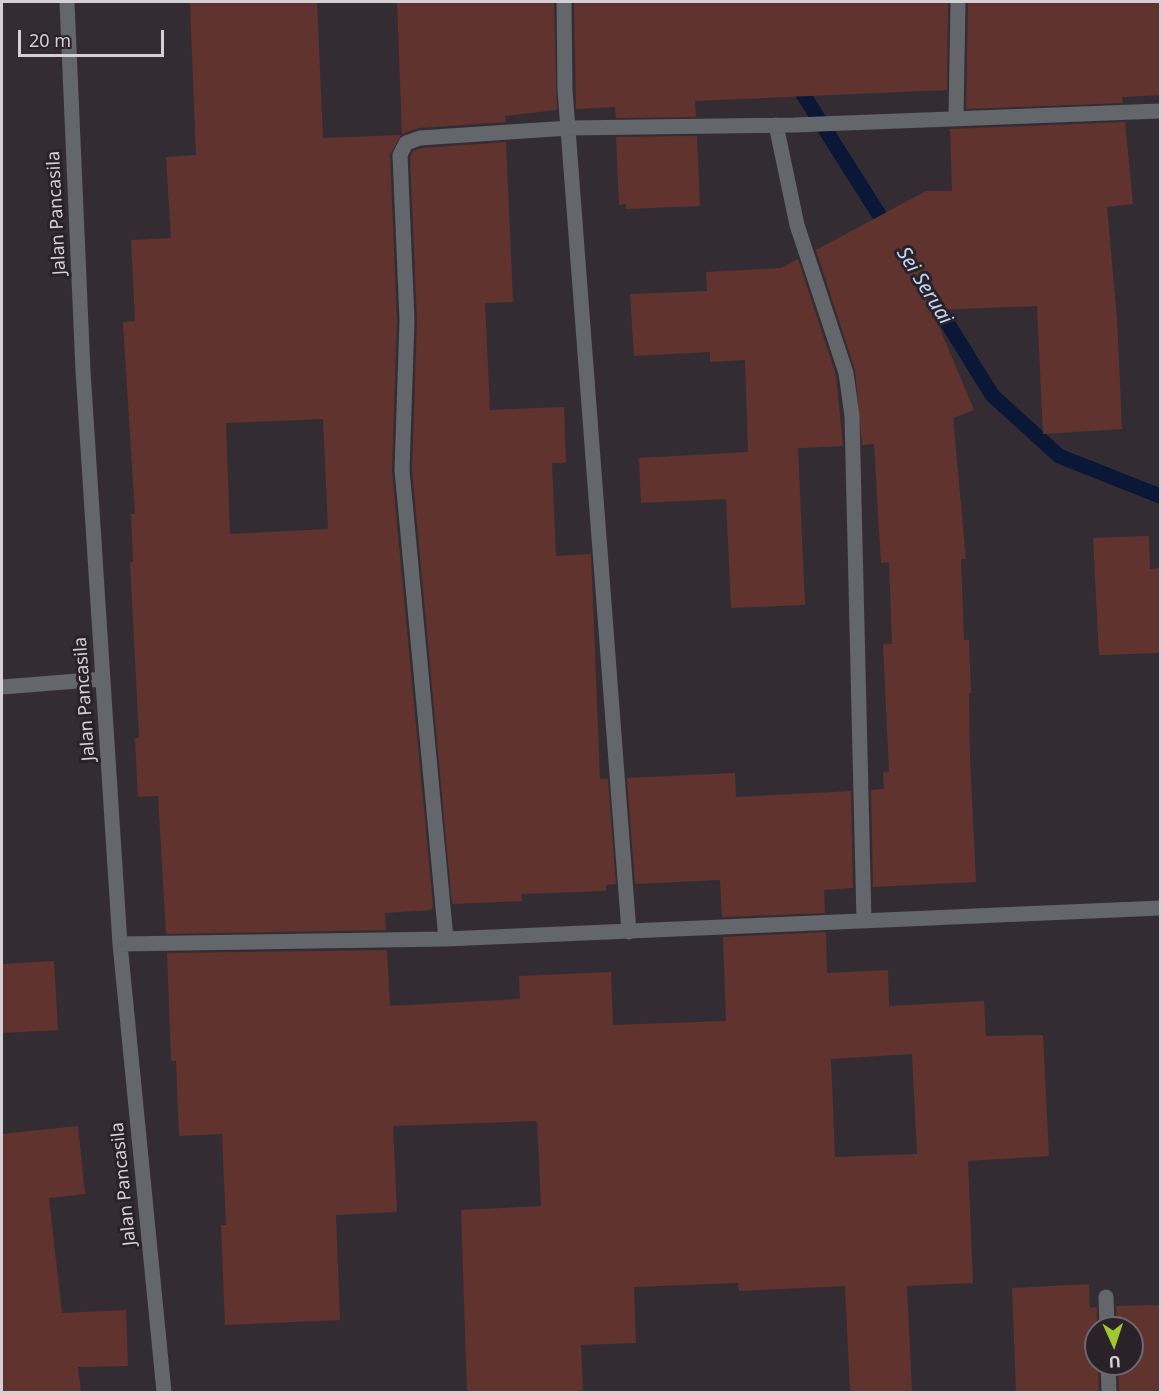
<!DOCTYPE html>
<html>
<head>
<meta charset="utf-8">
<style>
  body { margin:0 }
  #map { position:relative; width:1162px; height:1394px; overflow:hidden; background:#332d33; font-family:"Noto Sans",sans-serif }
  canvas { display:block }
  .frame { position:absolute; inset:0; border:3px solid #d4d0d4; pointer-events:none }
  .north { position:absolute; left:1084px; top:1316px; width:60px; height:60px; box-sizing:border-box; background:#292329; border:2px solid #6d686d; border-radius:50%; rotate:177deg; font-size:16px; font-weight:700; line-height:24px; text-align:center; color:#d4d0d4 }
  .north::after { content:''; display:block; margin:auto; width:21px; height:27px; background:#9fca2e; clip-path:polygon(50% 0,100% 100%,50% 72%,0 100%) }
  .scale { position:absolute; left:18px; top:30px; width:146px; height:27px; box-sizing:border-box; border:3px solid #d4d0d4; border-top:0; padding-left:8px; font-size:18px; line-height:21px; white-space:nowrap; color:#d4d0d4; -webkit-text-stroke:4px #292329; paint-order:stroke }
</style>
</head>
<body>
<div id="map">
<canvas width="1162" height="1394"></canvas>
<div class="frame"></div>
<div class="north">U</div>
<div class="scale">20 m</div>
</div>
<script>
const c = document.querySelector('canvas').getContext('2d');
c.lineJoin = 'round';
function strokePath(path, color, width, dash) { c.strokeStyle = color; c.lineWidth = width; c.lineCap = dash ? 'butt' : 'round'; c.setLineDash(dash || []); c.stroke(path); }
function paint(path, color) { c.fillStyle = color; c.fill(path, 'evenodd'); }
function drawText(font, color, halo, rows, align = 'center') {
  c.font = font + ' "Noto Sans",sans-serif'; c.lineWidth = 6; c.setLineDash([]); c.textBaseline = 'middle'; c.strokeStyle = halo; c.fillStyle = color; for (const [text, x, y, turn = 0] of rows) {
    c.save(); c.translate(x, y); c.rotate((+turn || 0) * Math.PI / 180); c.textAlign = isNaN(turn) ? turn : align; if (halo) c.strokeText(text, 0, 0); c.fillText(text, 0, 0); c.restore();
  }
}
const stream = new Path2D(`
  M794,80l96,152
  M929,293l63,102 67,61 101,40`);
const building = new Path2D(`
  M190,2h127l6,136 78,-3 -11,20 7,165 -5,151 41,434 -2,5 -46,3 1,17 -220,4 -8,-138 -20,1 -3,-59h4l-9,-176h3l-2,-48h4l-12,-192 12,-1 -4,-81 40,-2 -5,-81 30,-2zM323,419l5,110 -98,5 -4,-111z
  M397,2h157l3,108 -52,6 1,6 -87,6 -17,6z
  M574,2h374l-1,88 -252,11 1,16 -80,1 -1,-11 -39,2z
  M968,2h193v93l-39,2 1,6 -157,6z
  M1125,122l8,82 -26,3 10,112 5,110 -79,5 -6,-128 -105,4 42,100 -21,8 13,141h-5l3,81h5l2,53h-2l1,65 6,124 -103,5 -2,-97 13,-1 -1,-17h6l-6,-128h9l-3,-82 -8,1 -7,-119 -12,1 -7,-75 -39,-120 110,-59h26l-2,-62z
  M697,136l3,70 -74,3v-5l-7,1 -3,-68z
  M506,142l7,160 -28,1 5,107 74,-3 2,56h-14l4,93 35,-2 9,225h8l8,105 -10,1v6l-85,3 1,7 -70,3 -40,-434 5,-150 -7,-163 3,-6 9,-3z
  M798,259l38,116 7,71 -45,2 7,157 -74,3 -5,-109 -85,4 -2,-45 109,-6 -3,-92 -35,2v-10l-76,4 -4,-62 77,-3 -1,-19 75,-4z
  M1149,536l1,33 11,-1v85l-62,2 -6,-117z
  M735,773l1,24 115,-6 2,97 -29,2 1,23 -103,4 -2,-37 -85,4 -8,-106z
  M826,932l1,41 61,-3 1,36 95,-5 2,35 57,-1 6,121 -81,5 5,122 -66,3 5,106h-62l-5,-106 -106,5 -1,-8 -104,4 2,56 -55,2 2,47h-116l-6,-182 80,-4 -4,-85 -144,5 4,86 -61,3 4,105 -115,5 -4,-100h5l-4,-91 -43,2 -3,-75h-5l-4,-108 220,-3 3,56 130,-7 -1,-23 92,-4 2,53 113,-4 -3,-84zM912,1054l5,100 -82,3 -4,-98z
  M54,961l4,69 -56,3v-69z
  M78,1126l7,68 -36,4 13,115 64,-3 2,56 -50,1 3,25h-79v-258z
  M1089,1284l1,24 7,-1 -1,57h2l1,28h-83l-4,-104z
  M1161,1305v87h-42l-1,-28h14v-36h-15l-1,-22z`);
const minor = new Path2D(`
  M67,2l16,369 37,573 44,448
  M564,2l1,88 64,842
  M956,117l2,-115
  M776,125l21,100 49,148 6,43 12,505
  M2,687l101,-8
  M446,939l-44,-469 5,-150 -7,-165 6,-12 14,-5 149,-10 225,-3 366,-14
  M120,944l326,-5 714,-31
  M1106,1297l1,31
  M1108,1364l1,28`);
const streetNames = [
  ["Jalan Pancasila",57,213,-93],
  ["Jalan Pancasila",85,699,-94],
  ["Jalan Pancasila",124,1184,-96]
];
const waterNames = [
  ["Sei Seruai",924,286,58]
];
strokePath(stream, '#0a1737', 15);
paint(building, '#60332e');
strokePath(minor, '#63666a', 15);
drawText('18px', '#d4d0d4', '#292329', streetNames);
drawText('italic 20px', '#c3d6fc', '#292329', waterNames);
</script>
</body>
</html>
